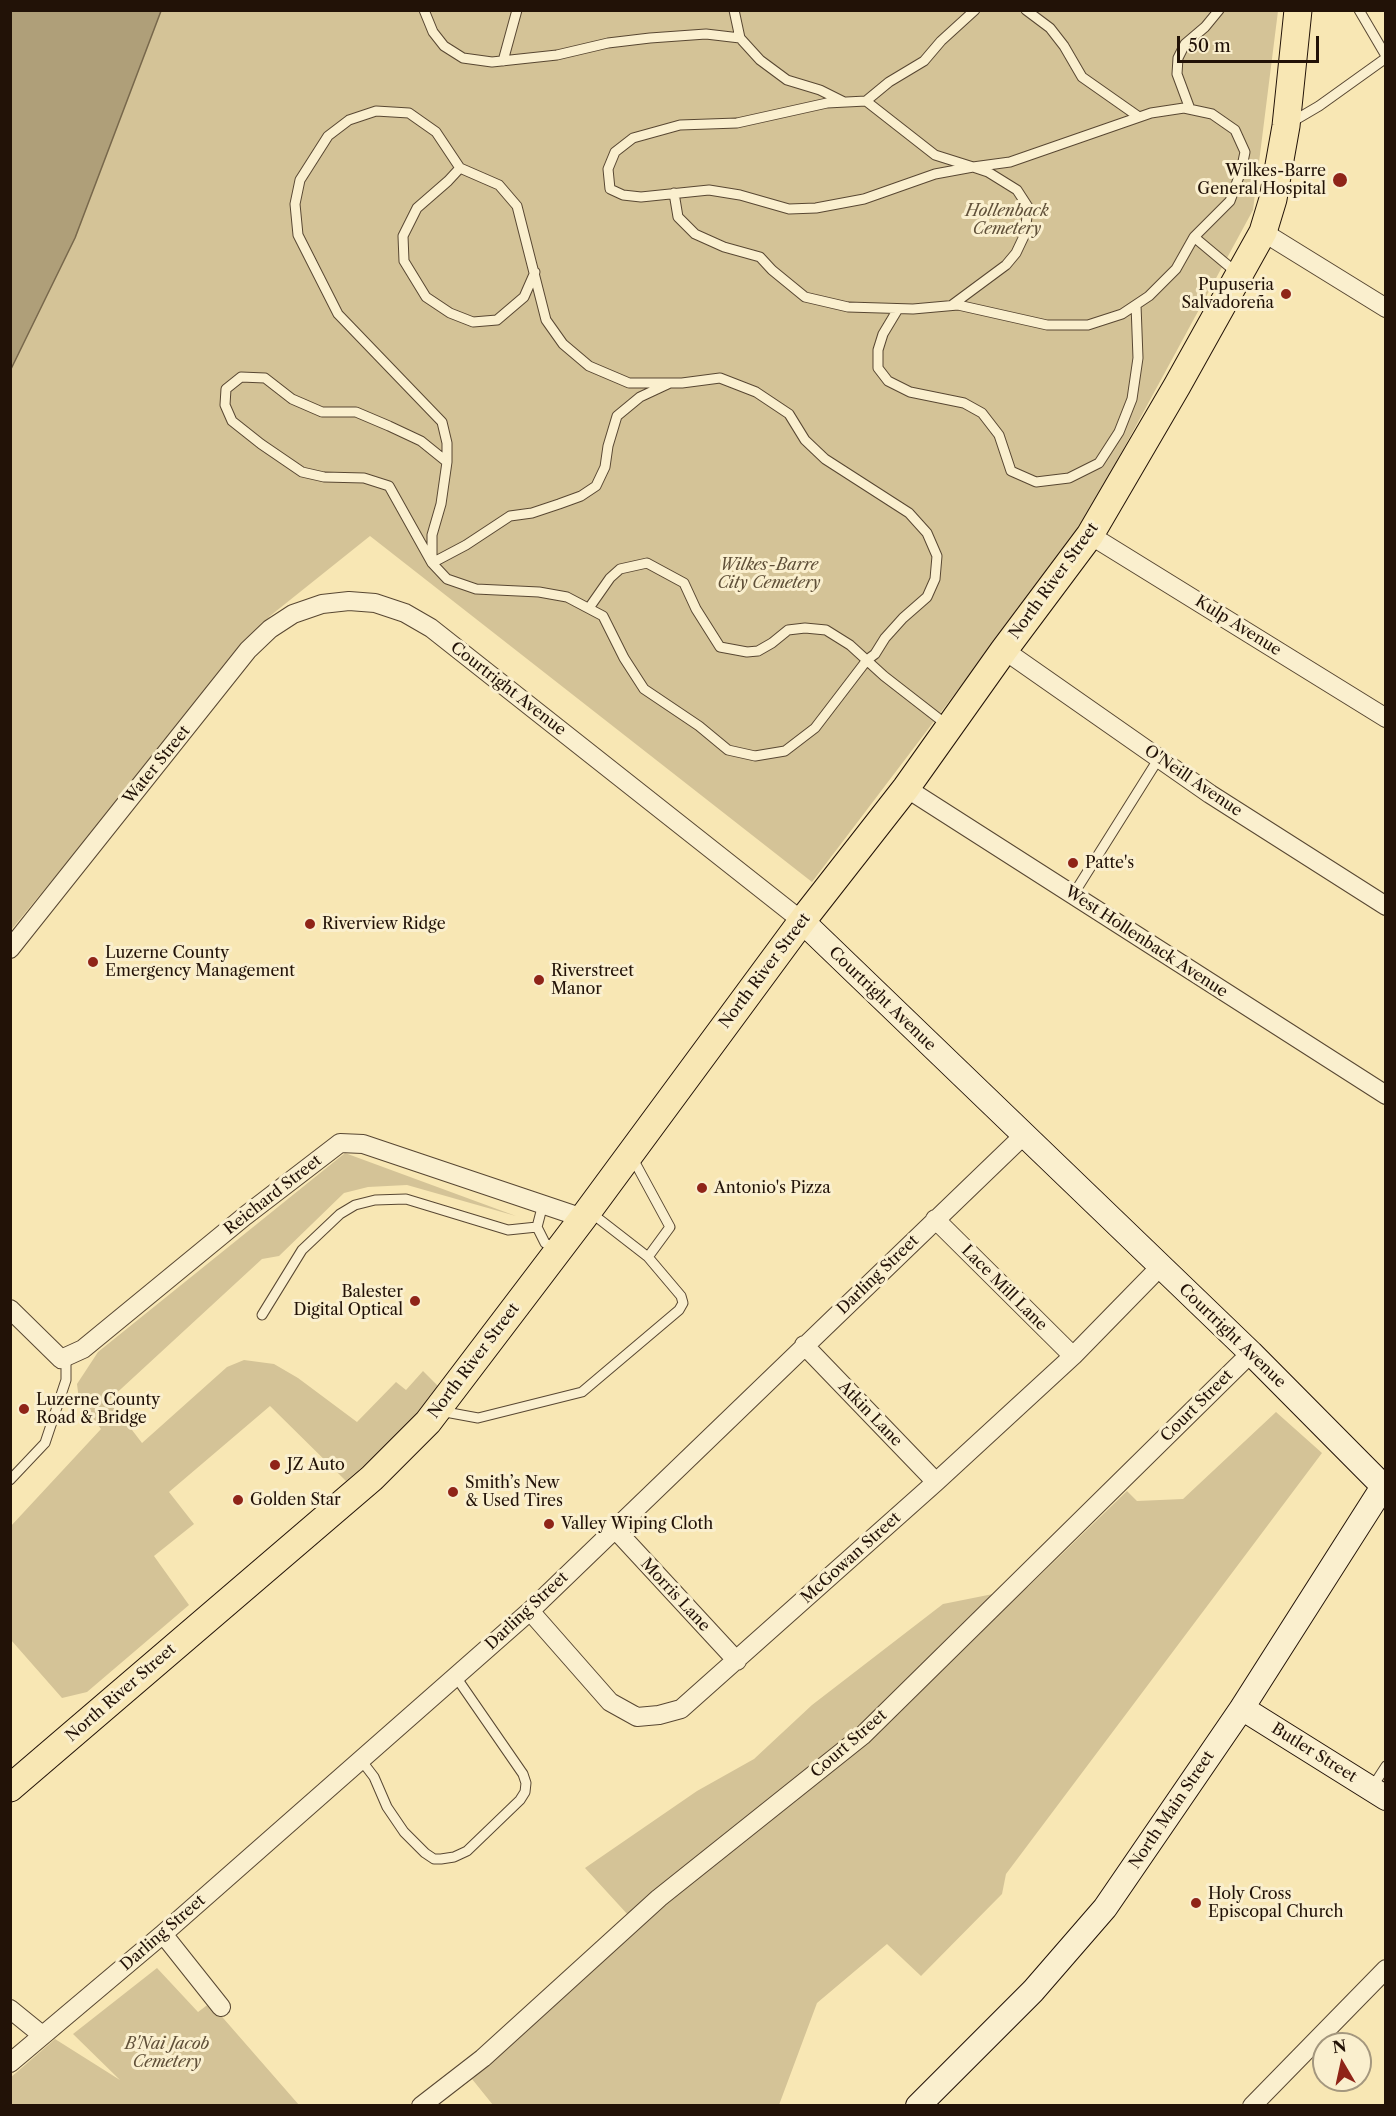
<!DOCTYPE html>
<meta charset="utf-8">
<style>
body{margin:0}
#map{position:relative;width:1396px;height:2116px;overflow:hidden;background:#f8e7b4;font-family:"Libre Caslon Text",serif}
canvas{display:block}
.frame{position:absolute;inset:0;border:12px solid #221207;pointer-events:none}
.north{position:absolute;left:1312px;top:2032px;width:60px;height:60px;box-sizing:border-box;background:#faefce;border:2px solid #a4977e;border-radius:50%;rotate:351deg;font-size:16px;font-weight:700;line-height:24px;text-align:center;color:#221207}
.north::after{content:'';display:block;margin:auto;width:21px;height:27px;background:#8f2418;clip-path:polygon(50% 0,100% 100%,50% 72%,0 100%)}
.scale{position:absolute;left:1177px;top:36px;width:142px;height:27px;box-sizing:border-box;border:3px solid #221207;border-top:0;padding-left:8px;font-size:18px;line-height:21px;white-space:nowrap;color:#221207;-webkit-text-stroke:4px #faefce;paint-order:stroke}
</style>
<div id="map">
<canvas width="1396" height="2116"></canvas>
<div class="frame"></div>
<div class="north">N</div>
<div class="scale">50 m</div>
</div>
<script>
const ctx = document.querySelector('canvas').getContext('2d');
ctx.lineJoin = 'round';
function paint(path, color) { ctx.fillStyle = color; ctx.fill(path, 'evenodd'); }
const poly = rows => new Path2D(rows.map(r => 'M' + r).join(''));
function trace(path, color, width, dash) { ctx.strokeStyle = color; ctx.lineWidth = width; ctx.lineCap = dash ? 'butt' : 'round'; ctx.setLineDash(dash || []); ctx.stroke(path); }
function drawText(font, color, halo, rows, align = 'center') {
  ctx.font = font + ' "Libre Caslon Text",serif'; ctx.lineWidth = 6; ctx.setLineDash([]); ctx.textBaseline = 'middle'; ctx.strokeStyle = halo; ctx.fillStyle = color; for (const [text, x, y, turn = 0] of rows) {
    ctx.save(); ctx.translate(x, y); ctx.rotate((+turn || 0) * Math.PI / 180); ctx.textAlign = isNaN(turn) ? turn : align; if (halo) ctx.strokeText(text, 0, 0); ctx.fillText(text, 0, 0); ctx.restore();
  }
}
paint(poly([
 [161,11,1278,11,1253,210,1080,529,812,882,370,536,270,616,11,930,10,369,75,238],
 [345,1153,516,1216,407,1185,368,1187,344,1193,279,1256,262,1259,109,1400,142,1443,227,1367,244,1360,274,1364,298,1378,357,1422,396,1382,406,1390,423,1371,439,1387,417,1420,346,1481,270,1406,169,1492,194,1524,154,1556,189,1605,87,1692,62,1698,11,1640,10,1527,101,1429,79,1400,77,1384,98,1352],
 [1276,1412,1322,1453,1006,1874,1002,1894,921,1976,887,1944,817,2003,779,2105,493,2105,472,2079,640,1928,585,1868,697,1791,754,1759,812,1705,943,1604,1028,1587,1127,1491,1137,1501,1183,1499],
 [157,1968,198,2012,210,2003,299,2105,11,2105,10,2078,55,2039,120,2080,73,2034]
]), '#d4c397');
const water = poly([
 [11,10,161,11,75,238,11,369,11,10]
]);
paint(water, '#af9f79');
trace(water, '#77674b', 1.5);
const lane = poly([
 [424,10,433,32,444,46,463,58,492,62,557,55,608,43,650,38,706,34,740,38],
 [734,10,740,38,760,60,787,80,820,90,842,101],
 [1026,10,1050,28,1064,46,1082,77,1139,117],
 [1359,10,1386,56],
 [503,61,517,10],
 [866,101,889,82,924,61,941,41,975,10],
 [1190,109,1177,74,1178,58,1185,44,1205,27,1219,10],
 [1290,123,1319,106,1386,58],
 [460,168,448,181,417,208,403,236,404,261,426,297,450,313,473,322,497,320,524,297,535,272],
 [674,193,678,217,695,234,724,247,760,257,772,270,805,297,848,307,913,309,958,305,1047,325,1088,325,1122,314,1149,296,1176,269,1194,237,1237,273],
 [952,305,1006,265,1016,253,1025,234,1028,207,1017,190,988,172,973,167,935,155,866,101,827,103,737,123,680,125,633,138,615,152,608,169,610,189,623,195,641,197,709,190,740,195,789,209,816,208,864,199,935,174,973,167,1010,162,1151,113,1184,108,1212,114,1235,130,1245,152,1241,171,1230,201,1194,237],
 [898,309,883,334,878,350,878,368,888,381,910,392,964,403,982,413,999,435,1011,471,1036,482,1069,478,1099,463,1119,432,1132,399,1138,358,1136,305],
 [447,462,421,441,389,426,356,412,322,412,292,399,265,378,241,377,226,389,225,405,232,421,261,444,302,472,324,477,364,478,389,486,432,563,447,579,476,589,539,592,567,597,603,616,624,658,644,689,699,726,728,750,755,756,785,751,815,728,867,660,875,654,885,638,903,618,927,597,935,579,937,556,927,533,909,513,825,459,805,440,789,414,756,392,720,378,682,383,629,383,589,366,563,344,546,320,517,206,499,185,460,168,436,132,409,113,376,111,349,120,328,136,300,180,295,204,298,235,338,314,442,422,447,443,447,462,441,504,432,535,432,563,466,545,510,516,532,513,559,504,581,496,596,486,605,467,608,446,617,416,640,397,670,383],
 [589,608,610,578,620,569,647,563,684,583,696,609,720,647,747,652,758,651,772,643,788,630,805,628,826,630,850,645,884,676,947,725],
 [1073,895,1159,758],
 [543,1204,537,1227,545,1243,557,1249],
 [590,1212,648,1257,670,1227,632,1157],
 [262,1315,302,1250,340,1214,355,1205,375,1200,406,1199,508,1230,537,1227],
 [440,1411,478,1418,582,1392,679,1310,683,1303,681,1296,648,1257],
 [10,1480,45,1443,66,1380,66,1357],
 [361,1760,374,1777,387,1807,404,1832,425,1853,434,1859,441,1859,454,1857,467,1851,520,1800,525,1792,526,1783,523,1774,456,1677],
 [1371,1789,1386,1766]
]);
const street = poly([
 [1263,232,1386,308],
 [1090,535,1386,718],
 [1004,650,1210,794,1386,906],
 [906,788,1386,1095],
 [10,949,248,650,270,629,293,614,322,604,349,601,375,603,405,613,431,628,802,921],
 [935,1219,1073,1356],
 [10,1309,61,1359,83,1349,245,1216,340,1143,363,1144,583,1218],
 [804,1345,936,1482],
 [614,1528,737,1661],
 [530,1611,610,1702,637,1717,659,1715,681,1709,936,1482,1073,1356,1160,1267],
 [163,1934,221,2007],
 [10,2009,42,2035],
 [10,2063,163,1934,530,1611,1023,1136],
 [421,2106,483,2058,659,1898,862,1736,1251,1353],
 [1252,2106,1386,1969]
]);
const secondary = poly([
 [802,921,1251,1353,1383,1486],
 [1242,1708,1386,1798],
 [918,2106,1033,1991,1105,1908,1242,1708,1386,1482]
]);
const primary = poly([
 [10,1788,372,1478,428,1422,583,1218,802,921,906,788,1004,650,1090,535,1177,386,1263,232,1273,199,1286,126,1298,10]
]);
trace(lane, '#584732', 11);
trace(street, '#584732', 20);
trace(secondary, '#221207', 26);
trace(primary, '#221207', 29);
trace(lane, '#faefce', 9);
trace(street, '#faefce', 18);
trace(secondary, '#faefce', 24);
trace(primary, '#f8e7b4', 27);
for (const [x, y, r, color] of [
 [1340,180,8,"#8f2418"],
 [1286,294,6,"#8f2418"],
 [1073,863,6,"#8f2418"],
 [310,924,6,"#8f2418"],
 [93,962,6,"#8f2418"],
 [539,980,6,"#8f2418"],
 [702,1188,6,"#8f2418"],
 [415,1301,6,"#8f2418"],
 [24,1409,6,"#8f2418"],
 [275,1465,6,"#8f2418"],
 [453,1492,6,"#8f2418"],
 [238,1500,6,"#8f2418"],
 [549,1524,6,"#8f2418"],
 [1196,1903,6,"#8f2418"]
]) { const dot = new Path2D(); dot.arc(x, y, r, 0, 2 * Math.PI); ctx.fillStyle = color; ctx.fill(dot); trace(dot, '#faefce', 2); }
drawText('16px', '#221207', '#faefce', [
 ["Wilkes-Barre",1326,171,"right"],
 ["General Hospital",1326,189,"right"],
 ["Pupuseria",1274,285,"right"],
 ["Salvadoreña",1274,303,"right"],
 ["Patte's",1085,863],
 ["Riverview Ridge",322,924],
 ["Luzerne County",105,953],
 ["Emergency Management",105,971],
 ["Riverstreet",551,971],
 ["Manor",551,989],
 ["Antonio's Pizza",714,1188],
 ["Balester",403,1292,"right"],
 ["Digital Optical",403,1310,"right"],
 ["Luzerne County",36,1400],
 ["Road & Bridge",36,1418],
 ["JZ Auto",287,1465],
 ["Smith’s New",465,1483],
 ["& Used Tires",465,1501],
 ["Golden Star",250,1500],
 ["Valley Wiping Cloth",561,1524],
 ["Holy Cross",1208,1894],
 ["Episcopal Church",1208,1912]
], 'left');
drawText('italic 16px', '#605039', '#faefce', [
 ["Hollenback",1007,211],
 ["Cemetery",1007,229],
 ["Wilkes-Barre",769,565],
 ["City Cemetery",769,583],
 ["B'Nai Jacob",167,2044],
 ["Cemetery",167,2062]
]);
drawText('16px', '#221207', '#faefce', [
 ["North River Street",1054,581,-54],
 ["Kulp Avenue",1238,626,32],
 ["Courtright Avenue",508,689,38],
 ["Water Street",157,765,-51],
 ["O'Neill Avenue",1193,781,34],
 ["West Hollenback Avenue",1146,942,33],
 ["North River Street",765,971,-53],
 ["Courtright Avenue",882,999,44],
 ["Reichard Street",273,1195,-38],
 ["Darling Street",878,1275,-44],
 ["Lace Mill Lane",1004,1288,45],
 ["Courtright Avenue",1232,1336,44],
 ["North River Street",474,1361,-53],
 ["Court Street",1197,1406,-45],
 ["Atkin Lane",870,1414,46],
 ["McGowan Street",851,1558,-42],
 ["Morris Lane",675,1595,47],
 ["Darling Street",527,1611,-43],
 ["North River Street",121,1693,-41],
 ["Court Street",849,1744,-41],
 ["Butler Street",1314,1753,32],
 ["North Main Street",1172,1810,-56],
 ["Darling Street",163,1933,-41]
]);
</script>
